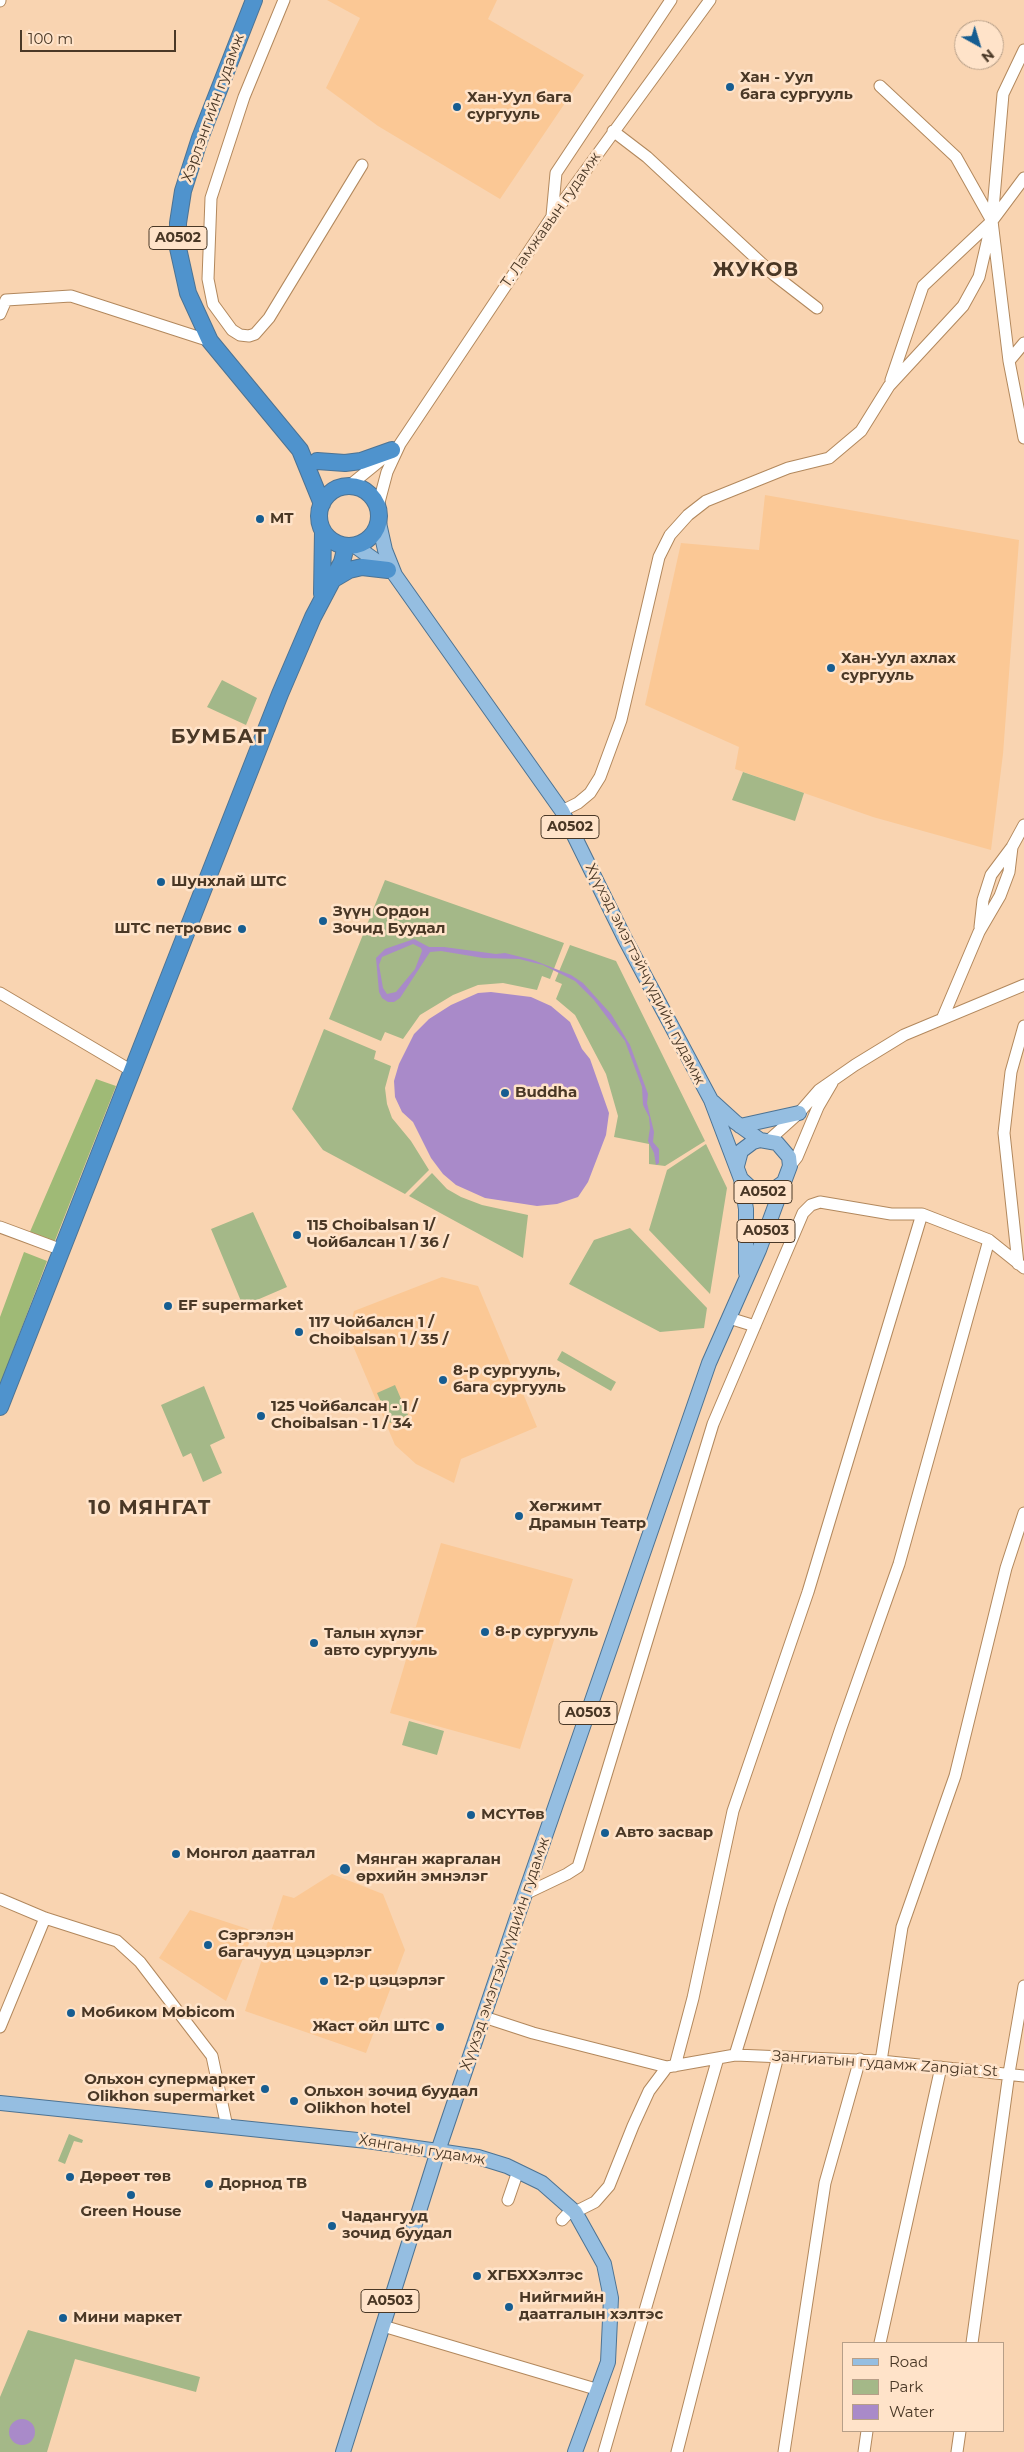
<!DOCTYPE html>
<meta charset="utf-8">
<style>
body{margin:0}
#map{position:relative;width:1024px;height:2452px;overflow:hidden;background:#f9d4b1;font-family:Montserrat,sans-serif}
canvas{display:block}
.legend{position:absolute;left:842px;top:2342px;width:162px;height:90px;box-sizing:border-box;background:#ffe3c9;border:1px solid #b79f88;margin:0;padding:6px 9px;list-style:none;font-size:15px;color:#4a3826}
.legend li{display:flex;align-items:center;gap:10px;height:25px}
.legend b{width:25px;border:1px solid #b79f88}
.north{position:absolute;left:954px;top:20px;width:50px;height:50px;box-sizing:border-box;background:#ffe3c9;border:1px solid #b79f88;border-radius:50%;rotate:141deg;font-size:14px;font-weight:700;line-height:20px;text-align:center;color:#4a3826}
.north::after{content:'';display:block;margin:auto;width:18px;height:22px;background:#165d91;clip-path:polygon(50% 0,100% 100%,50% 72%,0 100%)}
.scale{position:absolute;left:20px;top:30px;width:156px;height:22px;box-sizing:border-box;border:2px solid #4a3826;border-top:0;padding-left:6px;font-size:15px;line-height:18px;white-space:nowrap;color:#4a3826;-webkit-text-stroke:4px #ffe3c9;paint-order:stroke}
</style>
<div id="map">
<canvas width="1024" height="2452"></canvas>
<ul class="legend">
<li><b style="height:6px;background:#95bee1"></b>Road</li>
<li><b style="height:14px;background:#a4b888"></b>Park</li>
<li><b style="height:14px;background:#a98ac9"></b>Water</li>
</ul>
<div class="north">N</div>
<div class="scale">100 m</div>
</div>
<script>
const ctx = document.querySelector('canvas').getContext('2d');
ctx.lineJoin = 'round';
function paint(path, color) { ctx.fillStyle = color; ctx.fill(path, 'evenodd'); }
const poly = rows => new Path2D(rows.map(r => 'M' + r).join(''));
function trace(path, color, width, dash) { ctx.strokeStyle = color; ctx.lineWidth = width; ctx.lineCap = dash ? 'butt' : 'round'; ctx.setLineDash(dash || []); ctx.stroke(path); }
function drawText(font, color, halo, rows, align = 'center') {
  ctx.font = font + ' Montserrat,sans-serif'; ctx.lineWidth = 5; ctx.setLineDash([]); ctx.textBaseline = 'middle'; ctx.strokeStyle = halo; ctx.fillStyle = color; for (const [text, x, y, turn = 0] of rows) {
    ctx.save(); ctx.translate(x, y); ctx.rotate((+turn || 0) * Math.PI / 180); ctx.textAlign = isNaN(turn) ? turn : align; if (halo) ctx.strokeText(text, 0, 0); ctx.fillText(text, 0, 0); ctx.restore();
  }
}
paint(poly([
 [327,0,497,0,488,19,584,75,500,199,378,126,326,88,360,18],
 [765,495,1019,540,1003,754,991,850,873,817,735,769,739,747,645,705,681,543,759,550],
 [442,1277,478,1286,537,1427,461,1459,454,1483,416,1464,395,1445,348,1334,354,1311],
 [441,1543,573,1579,520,1749,390,1713],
 [332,1874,383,1894,405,1950,366,2053,245,2011,283,1895,294,1898],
 [190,1910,254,1931,226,2001,159,1958]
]), '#fbc895');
paint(poly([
 [222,680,257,698,246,725,207,707],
 [743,772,804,793,795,821,732,800],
 [385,880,564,943,550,979,542,976,537,990,503,983,478,985,453,995,420,1015,403,1039,385,1032,381,1041,329,1019],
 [570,945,616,961,705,1141,665,1166,649,1164,649,1144,614,1137,618,1116,606,1074,575,1015,556,999,562,984,555,981],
 [324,1029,376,1051,374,1059,391,1066,385,1088,387,1104,392,1118,411,1141,429,1170,405,1194,323,1150,292,1109],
 [706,1144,727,1188,710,1294,649,1230,667,1170],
 [432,1173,447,1189,461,1197,482,1205,528,1215,523,1258,409,1196],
 [253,1212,287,1287,243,1306,211,1229],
 [630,1228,707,1308,704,1328,660,1332,569,1284,594,1240],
 [562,1351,616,1382,611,1391,557,1360],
 [395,1385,408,1415,390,1423,377,1393],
 [204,1386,225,1438,210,1445,222,1473,203,1482,191,1453,183,1457,161,1405],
 [409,1721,444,1731,437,1755,402,1745],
 [69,2134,83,2140,82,2143,74,2141,65,2164,58,2161],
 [28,2330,200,2377,196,2392,75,2359,47,2452,0,2452,0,2397]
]), '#a4b888');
paint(poly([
 [96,1079,116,1086,54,1243,29,1234],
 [24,1252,47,1261,0,1385,0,1317]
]), '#9fba76');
paint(poly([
 [414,939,429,947,444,947,496,954,505,953,533,960,571,975,583,983,611,1014,630,1045,648,1094,647,1103,654,1132,653,1142,659,1149,659,1163,656,1165,654,1153,648,1141,650,1128,649,1117,643,1105,642,1087,625,1041,594,1000,575,981,543,965,519,959,483,958,441,951,430,952,400,998,394,1002,388,1002,382,998,379,992,376,958,385,949],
 [413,944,421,948,422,951,415,969,396,992,387,994,383,988,379,965,382,957],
 [491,992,531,997,551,1006,570,1022,582,1049,590,1059,609,1113,606,1135,588,1182,578,1197,557,1204,537,1206,485,1198,456,1185,443,1174,431,1158,413,1122,402,1112,395,1097,394,1081,399,1064,414,1034,429,1019,451,1005,478,993],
 '9 2432a13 13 0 1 1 26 0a13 13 0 1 1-26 0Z'
]), '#a98ac9');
const minor = poly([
 [284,0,244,97,211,198,208,279,213,304,232,330,240,335,249,336,255,334,269,318,362,165],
 [0,1,0,0],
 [880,86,956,157,992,221,1009,361,1024,438],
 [613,131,647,157,773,274,817,308],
 [552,216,556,173,671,0],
 [0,314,6,300,71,296,210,341],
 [1009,361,1024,343],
 [891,380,923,286,992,221,1024,178],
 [349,486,387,455],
 [378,506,387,472,400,444,551,218,710,0],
 [562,811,578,803,590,793,600,777,621,720,659,557,670,535,688,515,706,501,788,468,829,458,861,431,889,386,963,306,979,277,992,221,1003,94,1024,50],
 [980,927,983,900,991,875,1012,847,1024,825],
 [0,993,132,1071],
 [943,1017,979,932,1000,896,1009,872,1012,847],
 [769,1140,799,1113,819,1090,855,1065,904,1035,1024,985],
 [790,1166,797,1157,818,1107,832,1083],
 [0,1227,62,1250],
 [1018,1264,1004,1133,1011,1072,1024,1026],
 [729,1318,755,1326],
 [525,1894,567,1874,578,1867,713,1424,803,1213,811,1205,820,1202,891,1214,922,1214,989,1240,1024,1268],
 [0,1899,45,1918,117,1941,140,1962,212,2056,227,2127],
 [484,2017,533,2033,667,2067,735,2055,881,2061,1024,2076],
 [0,2027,45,1918],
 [735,2055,781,1906,841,1728,899,1564,989,1240],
 [881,2061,902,1927,955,1776,1006,1568,1024,1513],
 [675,2066,693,1998,733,1811,808,1592,922,1214],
 [508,2200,518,2171],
 [575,2212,595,2202,609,2186,633,2126,649,2091,667,2067],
 [562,2220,572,2209],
 [383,2326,599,2390],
 [880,2343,941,2067],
 [972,2343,1009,2073,1024,1986],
 [604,2452,718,2058],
 [677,2452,778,2056],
 [784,2452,825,2183,860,2059],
 [864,2452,867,2431],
 [957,2452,960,2431]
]);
const major = poly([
 [379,523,385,550,395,575,562,811,625,939,711,1100,741,1179,753,1190,770,1192,784,1182,790,1166,789,1157,777,1143,760,1140,753,1142,741,1151,737,1166],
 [355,546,389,570],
 [713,1102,735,1122,760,1140],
 [740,1126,799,1113],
 [741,1179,746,1209,746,1273],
 [0,2103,367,2141,438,2151,478,2157,507,2166,542,2183,575,2212,604,2264,611,2298,608,2362,575,2452],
 [343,2452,438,2151,525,1894,709,1363,759,1250,784,1182]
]);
const highway = poly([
 [254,0,200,138,183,191,178,223,178,248,188,293,210,341,300,450,322,504],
 [317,461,345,463,361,461,392,450],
 '319 516a30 30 0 1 1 60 0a30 30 0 1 1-60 0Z',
 [332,580,349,570,362,567,388,570],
 [322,594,323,531],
 [0,1407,280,694,313,617,342,562,346,546]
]);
trace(minor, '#b2885d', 13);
trace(major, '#4d7393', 16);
trace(highway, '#4d7393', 18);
trace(minor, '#fff', 11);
trace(major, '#95bee1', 14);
trace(highway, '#4f93cd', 16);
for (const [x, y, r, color] of [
 [730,87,5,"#165d91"],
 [457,107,5,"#165d91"],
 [260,519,5,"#165d91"],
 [831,668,5,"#165d91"],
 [161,882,5,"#165d91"],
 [323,921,5,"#165d91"],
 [242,929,5,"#165d91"],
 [505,1093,5,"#165d91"],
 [297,1235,5,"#165d91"],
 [168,1306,5,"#165d91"],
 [299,1332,5,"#165d91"],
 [443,1380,5,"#165d91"],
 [261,1416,5,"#165d91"],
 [519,1516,5,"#165d91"],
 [485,1632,5,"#165d91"],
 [314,1643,5,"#165d91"],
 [471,1815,5,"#165d91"],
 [605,1833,5,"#165d91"],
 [176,1854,5,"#165d91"],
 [345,1869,6,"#165d91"],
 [208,1945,5,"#165d91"],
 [324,1981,5,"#165d91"],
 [71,2013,5,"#165d91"],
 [440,2027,5,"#165d91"],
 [265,2089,5,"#165d91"],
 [294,2101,5,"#165d91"],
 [70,2177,5,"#165d91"],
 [209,2184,5,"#165d91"],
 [131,2195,5,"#165d91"],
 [332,2226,5,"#165d91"],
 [477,2276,5,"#165d91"],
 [509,2307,5,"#165d91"],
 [63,2318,5,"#165d91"]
]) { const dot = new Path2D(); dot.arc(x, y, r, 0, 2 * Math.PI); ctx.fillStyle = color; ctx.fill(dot); trace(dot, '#ffe3c9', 2); }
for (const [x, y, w] of [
 [178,238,58],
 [570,827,58],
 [763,1192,58],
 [766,1231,58],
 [588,1713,58],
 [390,2301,58]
]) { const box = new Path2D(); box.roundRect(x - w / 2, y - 11.5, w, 23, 4); ctx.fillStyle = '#ffe3c9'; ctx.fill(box); trace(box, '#4a3826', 1); }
drawText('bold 14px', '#4a3826', null, [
 ["A0502",178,238],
 ["A0502",570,827],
 ["A0502",763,1192],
 ["A0503",766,1231],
 ["A0503",588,1713],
 ["A0503",390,2301]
]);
drawText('bold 15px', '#4a3826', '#ffe3c9', [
 ["Хан - Уул",740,78],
 ["бага сургууль",740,95],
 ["Хан-Уул бага",467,98],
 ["сургууль",467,115],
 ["MT",270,519],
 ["Хан-Уул ахлах",841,659],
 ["сургууль",841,676],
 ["Шунхлай ШТС",171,882],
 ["Зүүн Ордон",333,912],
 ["Зочид Буудал",333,929],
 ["ШТС петровис",232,929,"right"],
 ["Buddha",515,1093],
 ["115 Choibalsan 1/",307,1226],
 ["Чойбалсан 1 / 36 /",307,1243],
 ["EF supermarket",178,1306],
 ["117 Чойбалсн 1 /",309,1323],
 ["Choibalsan 1 / 35 /",309,1340],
 ["8-р сургууль,",453,1371],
 ["бага сургууль",453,1388],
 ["125 Чойбалсан - 1 /",271,1407],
 ["Choibalsan - 1 / 34",271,1424],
 ["Хөгжимт",529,1507],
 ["Драмын Театр",529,1524],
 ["8-р сургууль",495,1632],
 ["Талын хүлэг",324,1634],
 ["авто сургууль",324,1651],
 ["МСҮТөв",481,1815],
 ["Авто засвар",615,1833],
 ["Монгол даатгал",186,1854],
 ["Мянган жаргалан",356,1860],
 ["өрхийн эмнэлэг",356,1877],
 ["Сэргэлэн",218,1936],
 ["багачууд цэцэрлэг",218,1953],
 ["12-р цэцэрлэг",334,1981],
 ["Мобиком Mobicom",81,2013],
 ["Жаст ойл ШТС",430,2027,"right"],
 ["Ольхон супермаркет",255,2080,"right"],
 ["Olikhon supermarket",255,2097,"right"],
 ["Ольхон зочид буудал",304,2092],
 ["Olikhon hotel",304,2109],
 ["Дөрөөт төв",80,2177],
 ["Дорнод ТВ",219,2184],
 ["Green House",131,2212,"center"],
 ["Чадангууд",342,2217],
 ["зочид буудал",342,2234],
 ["ХГБХХэлтэс",487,2276],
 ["Нийгмийн",519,2298],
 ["даатгалын хэлтэс",519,2315],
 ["Мини маркет",73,2318]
], 'left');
drawText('15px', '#4a3826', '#ffe3c9', [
 ["Хэрлэнгийн гудамж",213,108,-70],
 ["Т. Ламжавын гудамж",551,220,-55],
 ["Хүүхэд эмэгтэйчүүдийн гудамж",645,974,63],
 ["Хүүхэд эмэгтэйчүүдийн гудамж",505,1954,-71],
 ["Зангиатын гудамж Zangiat St",885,2064,4],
 ["Хянганы гудамж",422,2150,9]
]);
ctx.letterSpacing = '1px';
drawText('bold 20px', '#4a3826', '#ffe3c9', [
 ["ЖУКОВ",756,270],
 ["БУМБАТ",219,737],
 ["10 МЯНГАТ",150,1508]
]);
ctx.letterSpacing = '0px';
</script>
